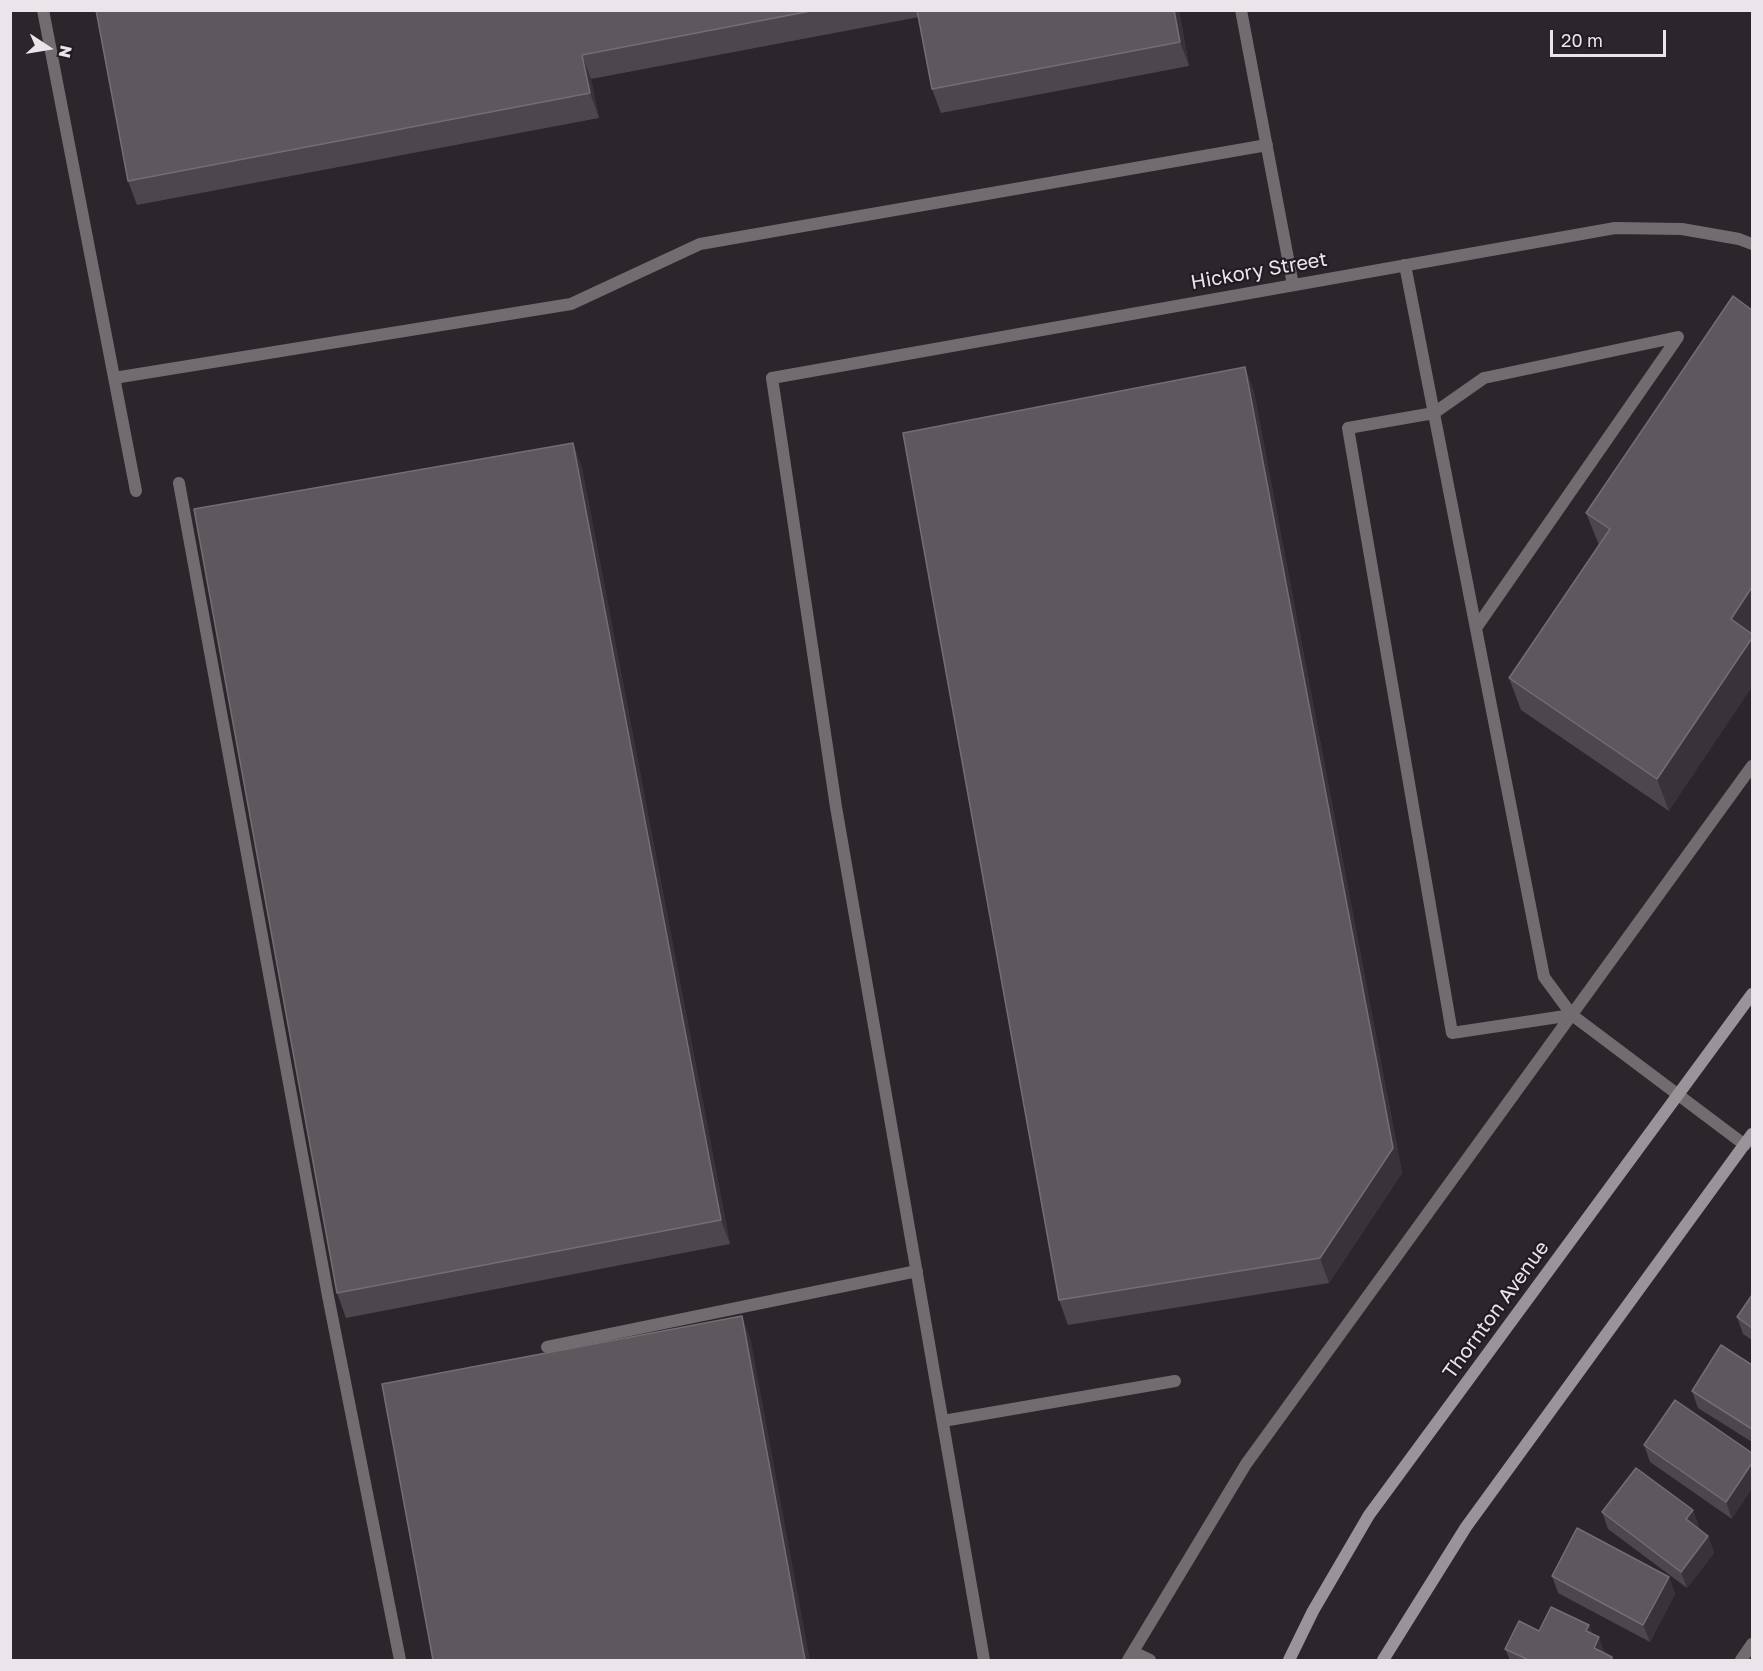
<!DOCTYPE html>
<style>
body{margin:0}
#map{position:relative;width:1763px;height:1671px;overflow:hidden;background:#2c252b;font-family:"Golos Text",sans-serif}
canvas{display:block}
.frame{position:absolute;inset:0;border:12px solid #eae5ea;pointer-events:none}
.north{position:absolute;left:18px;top:18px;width:60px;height:60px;-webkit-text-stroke:4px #221b22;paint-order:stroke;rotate:102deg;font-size:16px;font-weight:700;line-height:24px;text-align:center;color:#eae5ea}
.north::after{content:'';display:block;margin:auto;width:21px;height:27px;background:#eae5ea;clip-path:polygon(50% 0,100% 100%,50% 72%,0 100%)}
.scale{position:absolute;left:1550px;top:30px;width:116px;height:27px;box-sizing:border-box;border:3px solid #eae5ea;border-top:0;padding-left:8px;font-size:18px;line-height:21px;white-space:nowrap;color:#eae5ea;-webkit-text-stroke:4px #221b22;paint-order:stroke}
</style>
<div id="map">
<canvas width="1763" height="1671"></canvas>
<div class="frame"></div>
<div class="north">N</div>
<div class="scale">20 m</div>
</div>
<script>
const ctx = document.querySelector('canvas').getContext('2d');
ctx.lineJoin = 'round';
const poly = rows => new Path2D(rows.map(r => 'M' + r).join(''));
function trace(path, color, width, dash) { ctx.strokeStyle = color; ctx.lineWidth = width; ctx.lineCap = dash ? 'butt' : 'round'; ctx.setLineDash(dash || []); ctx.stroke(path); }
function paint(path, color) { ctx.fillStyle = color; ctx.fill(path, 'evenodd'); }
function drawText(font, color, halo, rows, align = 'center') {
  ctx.font = font + ' "Golos Text",sans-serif'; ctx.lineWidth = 4.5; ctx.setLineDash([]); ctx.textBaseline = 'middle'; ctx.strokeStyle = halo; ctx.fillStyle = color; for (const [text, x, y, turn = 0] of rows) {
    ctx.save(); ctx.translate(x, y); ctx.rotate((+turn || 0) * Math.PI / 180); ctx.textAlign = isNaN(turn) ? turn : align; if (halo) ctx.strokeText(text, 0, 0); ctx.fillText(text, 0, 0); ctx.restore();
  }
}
trace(poly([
 [43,10,136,491],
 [1241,10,1293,285],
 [1405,265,1544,977,1572,1015,1745,1145],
 [114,378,571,304,700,244,1267,145],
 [772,378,836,807,984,1660],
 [179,483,328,1296,400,1660],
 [1476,628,1678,337,1484,378,1434,413,1348,428,1452,1033,1572,1015],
 [547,1347,917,1271],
 [943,1421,1175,1381],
 [1133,1652,1150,1660],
 [1128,1660,1246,1464,1752,766]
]), '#706c70', 12);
trace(poly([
 [772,378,1615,228,1682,229,1739,239,1752,244],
 [1741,1660,1752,1644]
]), '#706c70', 12);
trace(poly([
 [1289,1660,1313,1611,1369,1515,1752,994],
 [1383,1660,1466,1527,1752,1134]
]), '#9a9399', 12);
paint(poly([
 [96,10,1179,10,1189,66,941,113,932,89,919,17,591,79,599,118,137,205,128,181],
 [1752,310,1669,811,1521,710,1509,678,1599,545,1586,513],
 [1245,367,1254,392,1402,1173,1329,1283,1068,1325,1059,1300],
 [573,443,582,468,730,1244,346,1318,337,1293],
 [1752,1295,1752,1340,1743,1334,1737,1317],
 [1752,1365,1752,1442,1698,1408,1692,1391],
 [1644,1445,1752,1453,1732,1519,1650,1462],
 [1693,1510,1699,1527,1698,1528,1708,1536,1714,1553,1687,1588,1608,1529,1602,1512],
 [1552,1576,1669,1577,1675,1594,1650,1642,1558,1593],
 [1539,1631,1593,1634,1599,1637,1604,1653,1612,1657,1614,1660,1510,1660,1505,1649]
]), '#4d464d');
paint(poly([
 [1174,10,1179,10,1189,66,1180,42],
 [582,55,591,79,599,118,590,93],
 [1245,367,1254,392,1402,1173,1329,1283,1320,1258],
 [573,443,582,468,730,1244,721,1220],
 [1752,587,1752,636,1731,619],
 [1752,638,1752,687,1669,811,1657,779],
 [742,1316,751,1341,810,1660,805,1660],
 [1752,1463,1752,1489,1732,1519,1726,1502],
 [1693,1510,1699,1527,1692,1536,1686,1519],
 [1708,1536,1714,1553,1687,1588,1681,1572],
 [1669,1577,1675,1594,1650,1642,1643,1625],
 [1589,1625,1596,1642,1586,1631],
 [1599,1637,1605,1654,1594,1648]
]), '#393238');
const building = poly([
 [96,10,816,10,582,55,590,93,128,181,96,10],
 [917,10,1174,10,1180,42,932,89,917,10],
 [1733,296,1752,310,1752,587,1731,619,1752,634,1752,638,1657,779,1509,678,1610,529,1586,513,1733,296],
 [1245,367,1393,1148,1320,1258,1059,1300,903,433,1245,367],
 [573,443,721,1220,337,1293,194,509,573,443],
 [1752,1295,1752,1328,1737,1317,1752,1295],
 [742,1316,805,1660,433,1660,382,1384,742,1316],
 [1721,1345,1752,1365,1752,1429,1692,1391,1721,1345],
 [1675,1400,1752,1453,1752,1463,1726,1502,1644,1445,1675,1400],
 [1636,1468,1693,1510,1686,1519,1708,1536,1681,1572,1602,1512,1636,1468],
 [1577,1528,1669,1577,1643,1625,1552,1576,1577,1528],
 [1551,1607,1589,1625,1586,1631,1599,1637,1594,1648,1612,1657,1611,1660,1529,1660,1505,1649,1519,1621,1539,1631,1551,1607]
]);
paint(building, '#5e575e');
trace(building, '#746d74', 1.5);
drawText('20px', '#eae5ea', '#221b22', [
 ["Hickory Street",1259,271,-10],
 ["Thornton Avenue",1496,1310,-54]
]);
</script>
